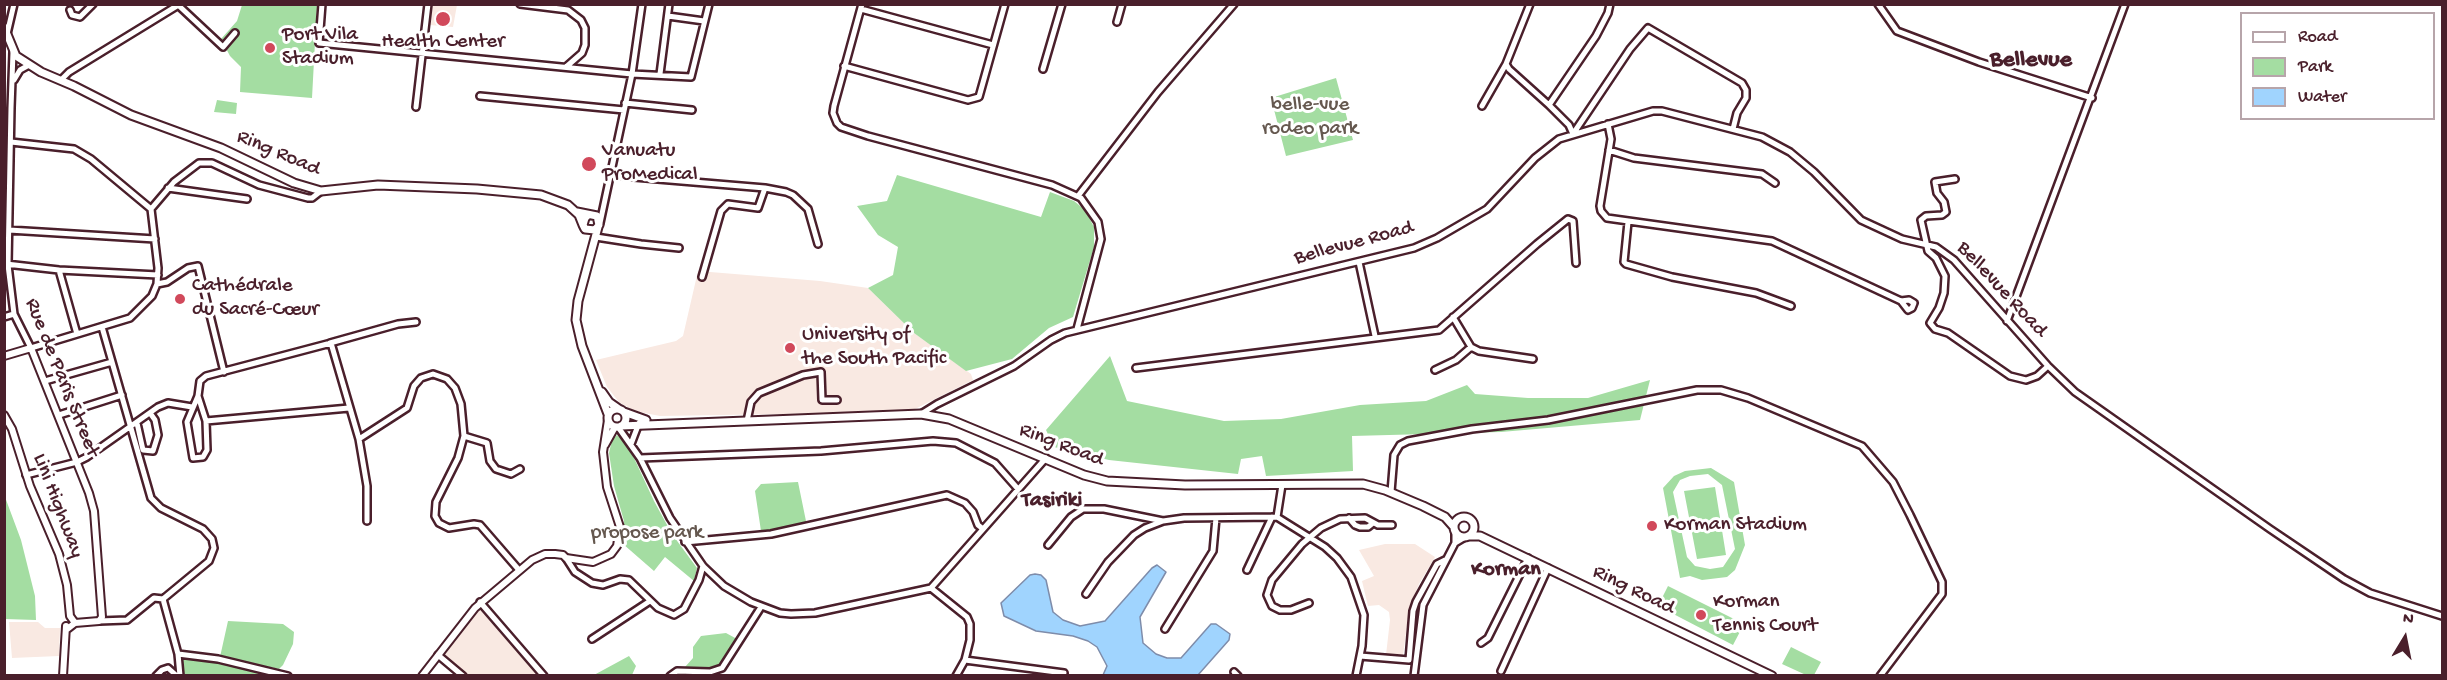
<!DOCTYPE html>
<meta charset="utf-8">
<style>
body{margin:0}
#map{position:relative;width:2447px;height:680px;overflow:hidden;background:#fff;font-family:"Gochi Hand",sans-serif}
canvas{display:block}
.frame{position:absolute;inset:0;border:6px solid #4a1f2b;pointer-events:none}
.legend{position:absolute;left:2240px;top:12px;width:195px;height:108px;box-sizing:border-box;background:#fff;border:2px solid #b7a5aa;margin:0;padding:8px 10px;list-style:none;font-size:18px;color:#4a1f2b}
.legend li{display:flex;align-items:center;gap:12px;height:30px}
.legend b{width:30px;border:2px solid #b7a5aa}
.north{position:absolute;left:2375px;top:608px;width:60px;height:60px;-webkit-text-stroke:4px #fff;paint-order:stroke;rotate:10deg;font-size:16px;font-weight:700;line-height:24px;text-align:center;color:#4a1f2b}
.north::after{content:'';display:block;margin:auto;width:21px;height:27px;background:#4a1f2b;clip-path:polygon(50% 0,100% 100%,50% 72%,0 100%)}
</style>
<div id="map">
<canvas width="2447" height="680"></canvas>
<div class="frame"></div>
<ul class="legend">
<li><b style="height:8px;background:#fff"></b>Road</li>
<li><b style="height:16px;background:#a4dda2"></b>Park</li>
<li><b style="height:16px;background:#a0d4fe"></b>Water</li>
</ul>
<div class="north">N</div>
</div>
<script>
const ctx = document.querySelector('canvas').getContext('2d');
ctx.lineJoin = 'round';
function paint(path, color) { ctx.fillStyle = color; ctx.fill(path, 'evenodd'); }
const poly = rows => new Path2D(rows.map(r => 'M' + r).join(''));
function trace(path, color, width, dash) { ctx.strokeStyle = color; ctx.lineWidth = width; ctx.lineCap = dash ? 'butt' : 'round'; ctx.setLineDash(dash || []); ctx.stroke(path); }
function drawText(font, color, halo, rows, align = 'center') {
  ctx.font = font + ' "Gochi Hand",sans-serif'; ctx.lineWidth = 6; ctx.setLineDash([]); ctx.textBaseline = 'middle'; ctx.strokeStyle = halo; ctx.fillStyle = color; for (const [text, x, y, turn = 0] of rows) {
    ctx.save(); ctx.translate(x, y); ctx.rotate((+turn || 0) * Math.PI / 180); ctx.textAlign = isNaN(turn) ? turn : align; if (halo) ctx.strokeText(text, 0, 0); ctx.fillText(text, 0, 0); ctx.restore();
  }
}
paint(poly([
 [431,5,457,5,453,27,430,25],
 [698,271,820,281,868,288,914,333,971,374,973,380,915,409,845,413,660,416,634,411,619,402,607,387,596,360,676,341,683,336],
 [1385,544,1415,544,1435,557,1419,584,1409,609,1403,656,1386,655,1390,620,1389,612,1379,605,1368,606,1362,581,1374,576,1359,550],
 [480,602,544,675,463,675,438,655],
 [9,622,38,622,45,628,60,628,59,656,12,658]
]), '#f9e9e2');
paint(poly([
 [242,5,317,5,312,98,240,92,241,67,230,56,221,39,237,21],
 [1336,78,1353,140,1286,156,1271,98],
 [217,100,237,103,236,114,214,112],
 [897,175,1041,217,1050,192,1074,201,1085,210,1094,227,1094,247,1073,317,1049,328,1012,359,966,371,914,333,868,288,893,275,898,247,878,235,857,206,887,201],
 [1110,356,1127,401,1224,421,1281,419,1360,405,1426,401,1467,385,1475,394,1528,398,1588,398,1650,380,1640,420,1501,432,1352,436,1353,471,1266,476,1262,456,1241,459,1238,474,1109,460,1054,447,1046,430],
 [617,435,628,445,654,501,672,534,697,568,694,581,665,557,654,571,623,544,624,521,614,486,609,453,612,440],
 [1711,468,1734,482,1745,545,1735,570,1727,577,1702,580,1690,576,1680,578,1663,488,1674,476,1685,471],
 [1708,474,1722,485,1735,549,1723,567,1710,569,1695,566,1687,557,1673,492,1680,480,1690,476],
 [798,482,807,526,771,532,761,531,755,491,761,484],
 [1715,487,1726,555,1697,559,1684,491],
 [5,497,21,540,35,596,36,620,5,619],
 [1668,586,1744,624,1733,645,1658,606],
 [228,621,283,624,294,632,293,644,283,665,279,669,220,657],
 [726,633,737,639,722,660,715,675,677,676,693,658,693,647,701,636],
 [1791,647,1821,662,1814,675,1806,675,1782,664],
 [186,656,204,658,282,675,183,675,182,662],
 [629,656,636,666,632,675,594,675]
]), '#a4dda2');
const water = poly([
 [1157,565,1166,572,1140,617,1143,643,1156,654,1167,658,1181,658,1211,624,1216,624,1230,634,1229,640,1198,675,1103,675,1107,666,1097,647,1088,641,1073,636,1036,631,1004,616,1001,603,1030,575,1035,574,1041,575,1046,580,1053,612,1063,620,1080,626,1105,621,1152,568,1157,565]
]);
paint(water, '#a0d4fe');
trace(water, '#7e8caa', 1.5);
const minor = poly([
 [177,4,223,47,235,33],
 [322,4,319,43,632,74,691,77,709,4],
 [520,4,568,10,581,20,585,28,585,45,582,53,566,67],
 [862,4,834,106,833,113,837,123,841,127,868,136,1052,185,1081,198,1098,222,1101,239,1077,329],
 [1610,4,1608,13,1596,36,1549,105,1569,125,1573,134,1630,49,1648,28,1742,83,1746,90,1746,98,1737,113,1733,129],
 [1878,4,1897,31,1979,62,2092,98],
 [861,9,993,45],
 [70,10,72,15,80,17,93,4],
 [668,16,704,21],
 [1117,22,1122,4],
 [7,34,14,4],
 [1506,64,1530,4],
 [844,66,968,100,979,97,1005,4],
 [1043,69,1062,4],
 [660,74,669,4],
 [14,80,20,70,29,65],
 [61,80,69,72,180,4],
 [480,96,624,110],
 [625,103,692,110],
 [1482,106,1506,64,1509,69,1549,105],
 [416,107,428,4],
 [1608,124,1611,139,1600,206,1601,211,1607,218,1772,241,1901,301,1909,300,1914,303,1912,308,1908,310,1901,301],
 [11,142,74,149,91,159,151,209,158,268,157,284,152,296,130,318,31,348,14,314,8,265,11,108,13,52],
 [1609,150,1634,158,1762,174,1775,183],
 [610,175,765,188,786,192,793,195,808,209,818,244],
 [1955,179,1935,182,1937,193,1944,202,1946,212,1942,215,1926,216,1921,220,1928,251,1936,258,1945,276,1944,293,1939,308,1930,323,1935,329,1948,333,2010,376,2026,380,2037,376,2048,366],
 [168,188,247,199],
 [1078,196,1158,92,1234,4],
 [151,209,174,182,199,163,212,163,259,185,308,198,312,198,321,191],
 [1628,222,1624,262,1626,264,1672,277,1756,293,1791,306],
 [600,223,632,74,642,4],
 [9,230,155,239],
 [596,237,641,244,679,248],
 [1359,262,1375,336],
 [6,264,59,270,158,275],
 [59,270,77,334],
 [702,277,721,211,728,204,758,208,765,188],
 [157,284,167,282,188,268,198,266,224,372],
 [4,317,14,314],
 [2007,321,2125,4],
 [330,343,398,324,416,322],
 [1471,347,1479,351,1533,359],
 [1136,368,1439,330,1537,244,1568,219,1573,221,1576,263],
 [1435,370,1456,360,1471,347,1453,317],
 [45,381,112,362],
 [198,396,206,421,207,450,203,457,193,458,187,422,198,396,200,381,206,376,331,343,359,439,407,408,414,386,421,378,433,374,447,379,455,388,461,404,464,436,458,458,436,502,435,516,439,523,449,528,474,524,480,525,519,570],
 [921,414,937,404,1014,366,1051,340,1065,333,1414,248,1437,238,1487,209,1535,158,1559,139,1653,111,1662,111,1762,137,1790,152,1814,172,1861,220,1902,239,1936,247,1954,260,2048,366,2075,392,2270,529,2344,579,2370,593,2442,616],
 [59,415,122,395],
 [206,421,349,408],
 [747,421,751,402,759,393,803,375,821,372,822,400,837,400],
 [137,423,143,450,153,451,158,435,155,420,150,413],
 [618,427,640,458,670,518,703,566,724,586,751,602,780,613,791,614,815,613,931,588,1046,458],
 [464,436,487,443,490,461,496,469,511,474,520,469],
 [359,439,367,486,367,521],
 [631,444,639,423],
 [640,458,821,451,933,441,956,443,995,463,1018,489],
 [26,475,77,462,87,457,158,407,168,403,192,407],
 [1391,492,1394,455,1400,445,1408,441,1472,429,1548,420,1697,390,1721,390,1748,398,1862,446,1893,482,1910,515,1942,582,1942,594,1880,676],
 [1277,517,1282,485],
 [1349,518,1355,525,1360,527,1368,527,1373,523],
 [685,542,771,534,947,495,965,503,973,512,978,525,983,529],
 [1455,543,1455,533],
 [1048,545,1071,517,1083,509,1104,509,1163,521],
 [566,558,575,572,592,583,603,585,620,579,629,580,658,608,674,615,684,609,699,580,703,566],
 [1247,570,1272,517],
 [931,588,967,617,970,624,970,640,965,660,956,676],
 [1086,594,1108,562,1134,535,1145,528,1163,521,1184,518,1277,517,1325,547,1337,558,1351,577,1364,615,1362,646,1356,676],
 [163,599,178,654,180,676],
 [480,602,544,676],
 [1309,603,1291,610,1280,610,1272,606,1267,595,1272,580,1302,544,1321,528,1340,519,1365,518,1378,525,1392,525],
 [99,621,127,620,154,598,163,599,209,561,214,548,212,539,203,529,161,508,151,498,102,327],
 [1165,629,1213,551,1216,518],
 [592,639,650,601],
 [1481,643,1488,638,1528,558],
 [178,654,218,659,288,676],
 [438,655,463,676],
 [1360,656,1409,660,1413,611,1416,602,1437,564,1445,560],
 [965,660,1064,673],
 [1501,671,1548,568],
 [1234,672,1238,676],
 [156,676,162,670,168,668,177,676],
 [670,676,677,671,710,672,722,668,761,607],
 [1414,676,1423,605,1455,543,1465,537]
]);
const tertiary = poly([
 [4,356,31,348,89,493,94,511,102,617,99,621,75,623,66,630],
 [4,415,12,429,30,486,59,554,67,585,70,616,75,623],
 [605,445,615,427],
 [63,676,66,626],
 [422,676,475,608,532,560,545,554,555,554,563,555,566,558,593,562,611,554,617,546,620,527,607,487,603,452,608,420]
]);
const secondary = poly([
 [4,27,16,56,41,72,74,86,131,115,221,148,294,183,321,191,378,185,477,189,541,195,568,205,579,215,583,225],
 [577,212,597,216,599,225,595,230,585,229,583,225,585,218,588,215],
 [598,227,578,301,576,320,582,346,608,414],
 [602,392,609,402,619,409],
 '608 418a9 9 0 1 1 18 0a9 9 0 1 1-18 0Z',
 [624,412,646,420],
 [621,426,921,414,949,419,1084,475,1107,481,1185,485,1363,484,1385,490,1423,506,1445,517,1453,526],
 '1454 527a10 10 0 1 1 20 0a10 10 0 1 1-20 0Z',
 [1468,536,1480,536,1772,676]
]);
trace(minor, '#4a1f2b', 10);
trace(tertiary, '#4a1f2b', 10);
trace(secondary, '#4a1f2b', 11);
trace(minor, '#fff', 5);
trace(tertiary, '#fff', 6);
trace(secondary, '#fff', 7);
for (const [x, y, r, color] of [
 [443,19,8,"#d1495b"],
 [270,48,6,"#d1495b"],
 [589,164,8,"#d1495b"],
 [180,299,6,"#d1495b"],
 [790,348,6,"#d1495b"],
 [1652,526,6,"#d1495b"],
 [1701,615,6,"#d1495b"]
]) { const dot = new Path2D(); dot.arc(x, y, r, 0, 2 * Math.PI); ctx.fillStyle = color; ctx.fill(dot); trace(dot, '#fff', 2); }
drawText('21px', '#4a1f2b', '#fff', [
 ["Port Vila",282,36],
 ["Stadium",282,60],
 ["Health Center",443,43,"center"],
 ["Vanuatu",602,152],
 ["ProMedical",602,176],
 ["Cathédrale",192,287],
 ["du Sacré-Cœur",192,311],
 ["University of",802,336],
 ["the South Pacific",802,360],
 ["Korman Stadium",1664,526],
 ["Korman",1713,603],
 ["Tennis Court",1713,627]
], 'left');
drawText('21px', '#65584f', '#fff', [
 ["belle-vue",1310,106],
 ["rodeo park",1310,130],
 ["propose park",647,534]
]);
drawText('21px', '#4a1f2b', '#fff', [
 ["Ring Road",278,154,23],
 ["Bellevue Road",1354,244,-15],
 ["Bellevue Road",2001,290,47],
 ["Rue de Paris Street",61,378,68],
 ["Ring Road",1061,446,21],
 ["Lini Highway",57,506,69],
 ["Ring Road",1633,591,26]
]);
drawText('bold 22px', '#4a1f2b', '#fff', [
 ["Tasiriki",1052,502],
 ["Korman",1506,571]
]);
drawText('bold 24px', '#4a1f2b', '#fff', [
 ["Bellevue",2031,61]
]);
</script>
